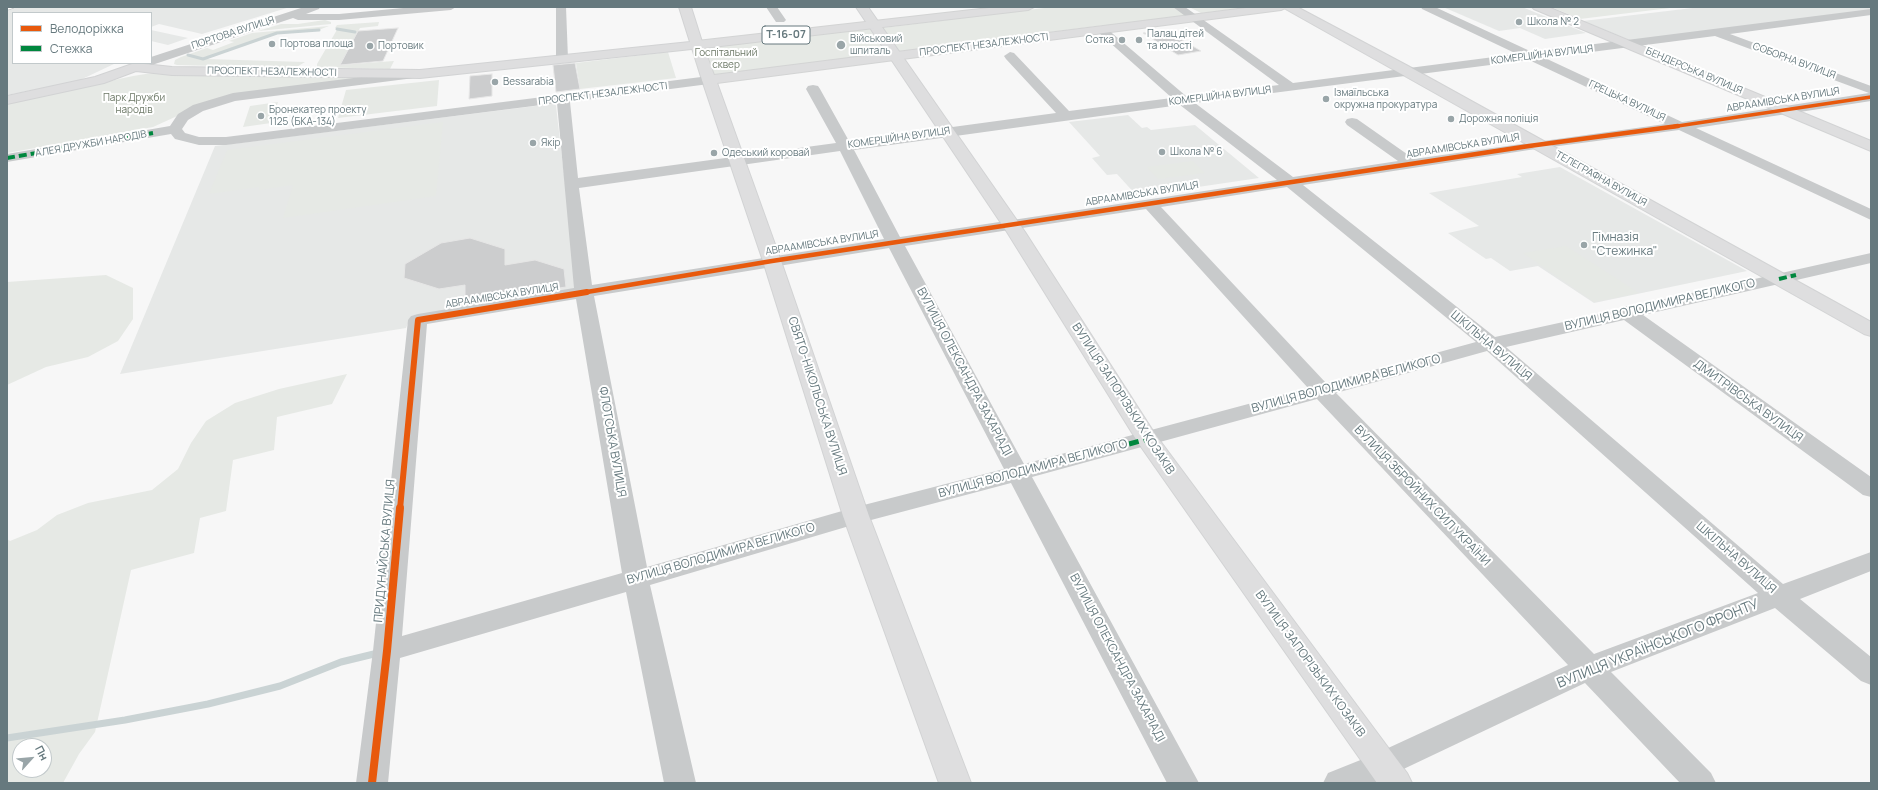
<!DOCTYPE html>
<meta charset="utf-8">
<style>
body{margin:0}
#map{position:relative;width:1878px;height:790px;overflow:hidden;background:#f7f7f7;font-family:Manrope,sans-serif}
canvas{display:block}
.frame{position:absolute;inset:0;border:8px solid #66797e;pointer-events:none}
.legend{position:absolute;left:12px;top:12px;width:140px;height:52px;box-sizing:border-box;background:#fff;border:1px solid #c2c9cb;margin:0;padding:5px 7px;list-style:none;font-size:12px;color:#66797e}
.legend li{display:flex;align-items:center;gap:8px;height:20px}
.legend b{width:20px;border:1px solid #c2c9cb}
.north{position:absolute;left:12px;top:738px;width:40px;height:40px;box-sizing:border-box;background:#fff;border:1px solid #c2c9cb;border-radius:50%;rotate:63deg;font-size:11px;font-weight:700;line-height:16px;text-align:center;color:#66797e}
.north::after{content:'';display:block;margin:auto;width:14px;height:18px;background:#99a5a8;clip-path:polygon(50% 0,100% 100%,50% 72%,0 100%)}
</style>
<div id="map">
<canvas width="1878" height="790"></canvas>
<div class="frame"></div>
<ul class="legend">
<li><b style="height:5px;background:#e8590c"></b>Велодоріжка</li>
<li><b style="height:5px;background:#00873e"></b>Стежка</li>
</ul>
<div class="north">Пн</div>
</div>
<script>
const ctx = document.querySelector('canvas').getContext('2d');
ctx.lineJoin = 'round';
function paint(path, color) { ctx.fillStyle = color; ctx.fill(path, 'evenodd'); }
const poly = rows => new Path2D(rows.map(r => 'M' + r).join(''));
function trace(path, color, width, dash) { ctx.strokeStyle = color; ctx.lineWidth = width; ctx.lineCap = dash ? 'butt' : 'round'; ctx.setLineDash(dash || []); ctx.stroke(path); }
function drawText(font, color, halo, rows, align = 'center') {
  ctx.font = font + ' Manrope,sans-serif'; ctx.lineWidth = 4; ctx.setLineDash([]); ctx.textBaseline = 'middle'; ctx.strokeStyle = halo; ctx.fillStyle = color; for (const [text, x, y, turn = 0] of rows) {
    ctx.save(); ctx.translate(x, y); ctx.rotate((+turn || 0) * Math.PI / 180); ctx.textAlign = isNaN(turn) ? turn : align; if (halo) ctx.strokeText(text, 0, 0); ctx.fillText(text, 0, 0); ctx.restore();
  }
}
paint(poly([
 [7,7,290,7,202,34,159,24,151,27,151,13,13,13,13,63,116,63,78,81,7,95],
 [1443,7,1522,7,1586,33,1545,39,1520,28,1499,31],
 [1701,7,1871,7,1871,11,1632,41,1583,21],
 [151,30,188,38,168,45,151,41],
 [551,104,555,104,556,106,577,287,569,291,411,316,406,328,120,374,215,146],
 [1128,115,1142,128,1147,127,1151,130,1195,125,1259,178,1137,196,1117,174,1107,175,1092,158,1100,156,1069,122],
 [1560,167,1747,271,1594,303,1538,266,1510,271,1491,258,1486,259,1448,233,1479,226,1429,193,1522,177,1517,174]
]), '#e6e8e7');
paint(poly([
 [1052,7,1178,7,1194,18,1098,26,901,51,899,51,882,28],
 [1189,7,1251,7,1201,13],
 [1551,7,1678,7,1580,19],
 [325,20,331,22,331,24,258,31,281,24,298,24],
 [379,22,378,26,360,28,340,65,394,61,390,69,317,67,317,64,338,28,335,28,337,25],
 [329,26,316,31,277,34,206,59,305,62,295,68,177,65,174,64,175,60,181,57,207,48,213,50,234,42,229,41,252,33],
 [868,29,872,29,887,53,716,75,713,74,704,48],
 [668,52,676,78,580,89,576,63],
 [158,72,370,76,197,107,153,127,7,153,7,103,133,76],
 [439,80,437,106,338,118,346,90],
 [278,102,271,123,243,127,250,106],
 [443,122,436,196,283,218,293,185,259,190,259,187,209,194,227,150],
 [1193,161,1205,173,1158,179,1147,167],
 [1566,246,1639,293,1594,302,1523,253],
 [106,275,133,288,133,319,118,341,88,357,46,367,7,385,7,282],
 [347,374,332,404,277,417,274,450,233,460,226,511,200,518,194,553,131,570,95,732,79,754,63,783,7,783,7,539,10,541,37,530,57,515,88,503,152,490,178,469,191,443,206,421,235,403,279,389],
 [20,746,44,746,44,770,20,770]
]), '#e6e9e5');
trace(poly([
 [337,29,355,32],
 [188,55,203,59,277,33,319,30]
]), '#cad3d4', 3);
trace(poly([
 [7,738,125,720,208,704,280,686,341,662,378,653]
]), '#cad3d4', 7);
const building = poly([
 [398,28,383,61,340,65,358,31,398,28],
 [1165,30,1201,51,1178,55,1143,33,1165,30],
 [575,63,580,89,556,92,553,65,575,63],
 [492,74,492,96,469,99,470,76,492,74],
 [470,238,505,249,505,265,535,260,564,269,566,287,465,302,465,285,439,289,404,278,405,264,441,243,470,238]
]);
paint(building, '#cccdce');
trace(building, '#e6e6e6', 1);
const secondary = poly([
 [679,7,691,7,703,45,701,48,420,78,172,75,136,71,104,83,7,104,7,96,95,77,135,63,172,67,420,70,690,42,679,7],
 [856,7,868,7,1025,232,1155,434,1407,773,1412,783,1377,783,1139,444,1007,232,856,7],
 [1282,7,1297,7,1408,66,1871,322,1871,336,1864,334,1282,7],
 [1532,7,1548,7,1871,141,1871,151,1534,9,1532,7],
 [709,76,714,77,716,80,781,261,869,516,971,783,939,783,843,516,763,261,702,80,704,77,709,76]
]);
const primary = poly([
 [998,7,1034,7,1028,10,704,48,714,75,1254,7,1287,7,1281,10,709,84,704,83,702,80,691,45,693,42,697,41,998,7]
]);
trace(secondary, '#d2d3d4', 2);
trace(primary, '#d3d4d4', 2);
paint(poly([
 [304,7,320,7,319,9,306,14,339,14,414,7,456,7,451,10,339,20,298,20,293,18,155,64,151,65,146,63,151,63,151,57,304,7],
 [556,7,566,7,568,59,562,63,556,59,556,7],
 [766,7,777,7,786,20,784,22,776,22,766,7],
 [1173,7,1185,7,1293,83,1517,54,1422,9,1421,7,1435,7,1532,52,1871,9,1871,15,1730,34,1871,86,1871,101,1696,128,1871,209,1871,220,1679,130,1529,150,1303,185,1495,337,1618,310,1626,306,1629,307,1871,253,1871,263,1643,315,1871,477,1871,497,1863,495,1624,320,1506,347,1783,584,1871,552,1871,571,1800,599,1871,657,1871,685,1861,681,1775,608,1611,672,1711,773,1716,783,1680,783,1585,683,1374,783,1323,783,1328,773,1373,755,1568,665,1317,399,1032,477,1199,783,1167,783,1011,483,856,524,650,585,696,783,664,783,626,592,400,658,388,783,356,783,373,651,408,320,411,316,418,314,574,288,557,103,226,145,199,145,175,139,171,134,7,162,7,154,170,126,178,114,193,105,233,93,410,71,414,72,416,75,414,78,235,101,203,111,188,120,182,129,185,133,199,137,226,137,709,76,714,77,715,80,714,83,709,84,570,102,578,178,836,143,806,89,808,86,813,85,818,86,820,89,849,141,1056,113,1006,59,1004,56,1010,52,1014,53,1069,111,1172,98,1098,32,1096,30,1098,28,1102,27,1106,28,1186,96,1279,85,1173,7],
 [1715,36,1869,93,1682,122,1545,58,1715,36],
 [1529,60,1665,124,1414,159,1357,119,1352,118,1347,119,1345,122,1347,125,1398,161,1293,177,1195,103,1529,60],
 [1180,105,1277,180,900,237,854,150,1180,105],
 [840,151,884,239,592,285,579,188,840,151],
 [1287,187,1476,342,1326,383,1161,207,1287,187],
 [1146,209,1308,388,1024,464,905,246,1146,209],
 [889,248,1004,469,856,507,647,567,594,296,889,248],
 [576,299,622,573,402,636,427,324,576,299],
 [1487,351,1758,593,1594,654,1336,393,1487,351]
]), '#c8cacb');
paint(secondary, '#dededf');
paint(primary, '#dededf');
const rail = poly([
 [7,9,13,7]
]);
trace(rail, '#bec0c1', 3);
trace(rail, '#fff', 2, [5.5]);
trace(poly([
 [7,158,153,133],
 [1779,279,1796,275]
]), '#00873e', 4, [8, 4]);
trace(poly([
 [1129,444,1147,439]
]), '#00873e', 5, [10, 5]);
trace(poly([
 [1671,127,1871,97]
]), '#e8590c', 3.5);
trace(poly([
 [581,293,772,261,1529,146,1678,126]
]), '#e8590c', 4.5);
trace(poly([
 [400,509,418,320,587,292]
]), '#e8590c', 6);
trace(poly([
 [372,783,387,651,400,508]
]), '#e8590c', 8);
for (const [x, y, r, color] of [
 [1519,22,4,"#99a5a8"],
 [1122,40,4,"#99a5a8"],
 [1139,40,4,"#99a5a8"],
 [272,44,4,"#99a5a8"],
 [841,45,5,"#99a5a8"],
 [370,46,4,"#99a5a8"],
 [495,82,4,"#99a5a8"],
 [1326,99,4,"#99a5a8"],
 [261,116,4,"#99a5a8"],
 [1451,119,4,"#99a5a8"],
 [533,143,4,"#99a5a8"],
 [1162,152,4,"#99a5a8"],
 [714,153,4,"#99a5a8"],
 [1584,245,4,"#99a5a8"]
]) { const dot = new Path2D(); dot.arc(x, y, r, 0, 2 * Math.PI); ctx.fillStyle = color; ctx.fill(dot); trace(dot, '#fff', 1.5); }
drawText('10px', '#66797e', '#fff', [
 ["Школа № 2",1527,22],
 ["Палац дітей",1147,34],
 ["та юності",1147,46],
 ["Військовий",850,39],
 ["шпиталь",850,51],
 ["Сотка",1114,40,"right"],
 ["Портова площа",280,44],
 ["Портовик",378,46],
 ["Bessarabia",503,82],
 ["Ізмаїльська",1334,93],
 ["окружна прокуратура",1334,105],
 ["Бронекатер проекту",269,110],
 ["1125 (БКА-134)",269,122],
 ["Дорожня поліція",1459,119],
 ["Якір",541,143],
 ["Школа № 6",1170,152],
 ["Одеський коровай",722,153]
], 'left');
drawText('10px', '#66797e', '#fff', [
 ["ПОРТОВА ВУЛИЦЯ",233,33,-18],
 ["ПРОСПЕКТ НЕЗАЛЕЖНОСТІ",984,45,-7],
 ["КОМЕРЦІЙНА ВУЛИЦЯ",1542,55,-7],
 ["СОБОРНА ВУЛИЦЯ",1794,61,20],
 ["БЕНДЕРСЬКА ВУЛИЦЯ",1694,71,23],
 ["ПРОСПЕКТ НЕЗАЛЕЖНОСТІ",272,72,1],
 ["ПРОСПЕКТ НЕЗАЛЕЖНОСТІ",603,94,-7],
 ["КОМЕРЦІЙНА ВУЛИЦЯ",1220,96,-7],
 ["АВРААМІВСЬКА ВУЛИЦЯ",1783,100,-9],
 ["ГРЕЦЬКА ВУЛИЦЯ",1627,101,25],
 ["КОМЕРЦІЙНА ВУЛИЦЯ",899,138,-8],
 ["АЛЕЯ ДРУЖБИ НАРОДІВ",91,144,-10],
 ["АВРААМІВСЬКА ВУЛИЦЯ",1463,146,-9],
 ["ТЕЛЕГРАФНА ВУЛИЦЯ",1601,179,29],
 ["АВРААМІВСЬКА ВУЛИЦЯ",1142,194,-9],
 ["АВРААМІВСЬКА ВУЛИЦЯ",822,243,-9],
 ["АВРААМІВСЬКА ВУЛИЦЯ",502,296,-9]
]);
drawText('10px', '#6b7765', '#fff', [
 ["Госпітальний",726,53],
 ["сквер",726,65],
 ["Парк Дружби",134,98],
 ["народів",134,110]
]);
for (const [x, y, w] of [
 [786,35,48]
]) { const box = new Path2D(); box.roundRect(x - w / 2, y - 9, w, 18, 3); ctx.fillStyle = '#fff'; ctx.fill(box); trace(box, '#66797e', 1); }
drawText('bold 11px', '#66797e', null, [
 ["Т-16-07",786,35]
]);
drawText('12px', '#66797e', '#fff', [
 ["Гімназія",1592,238],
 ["\"Стежинка\"",1592,252]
], 'left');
drawText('12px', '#66797e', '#fff', [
 ["ВУЛИЦЯ ВОЛОДИМИРА ВЕЛИКОГО",1660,305,-13],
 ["ШКІЛЬНА ВУЛИЦЯ",1491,346,40],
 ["ВУЛИЦЯ ОЛЕКСАНДРА ЗАХАРІАДІ",964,372,62],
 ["ВУЛИЦЯ ВОЛОДИМИРА ВЕЛИКОГО",1346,384,-15],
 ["СВЯТО-НІКОЛЬСЬКА ВУЛИЦЯ",817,396,72],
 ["ВУЛИЦЯ ЗАПОРІЗЬКИХ КОЗАКІВ",1123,399,57],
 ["ДМИТРІВСЬКА ВУЛИЦЯ",1748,401,36],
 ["ФЛОТСЬКА ВУЛИЦЯ",612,442,80],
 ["ВУЛИЦЯ ВОЛОДИМИРА ВЕЛИКОГО",1033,469,-15],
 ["ВУЛИЦЯ ЗБРОЙНИХ СИЛ УКРАЇНИ",1422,496,46],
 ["ПРИДУНАЙСЬКА ВУЛИЦЯ",385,551,-85],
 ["ВУЛИЦЯ ВОЛОДИМИРА ВЕЛИКОГО",721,554,-16],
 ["ШКІЛЬНА ВУЛИЦЯ",1736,558,41],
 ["ВУЛИЦЯ ОЛЕКСАНДРА ЗАХАРІАДІ",1117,658,62],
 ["ВУЛИЦЯ ЗАПОРІЗЬКИХ КОЗАКІВ",1310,664,54]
]);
drawText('14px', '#66797e', '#fff', [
 ["ВУЛИЦЯ УКРАЇНСЬКОГО ФРОНТУ",1658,644,-22]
]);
</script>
